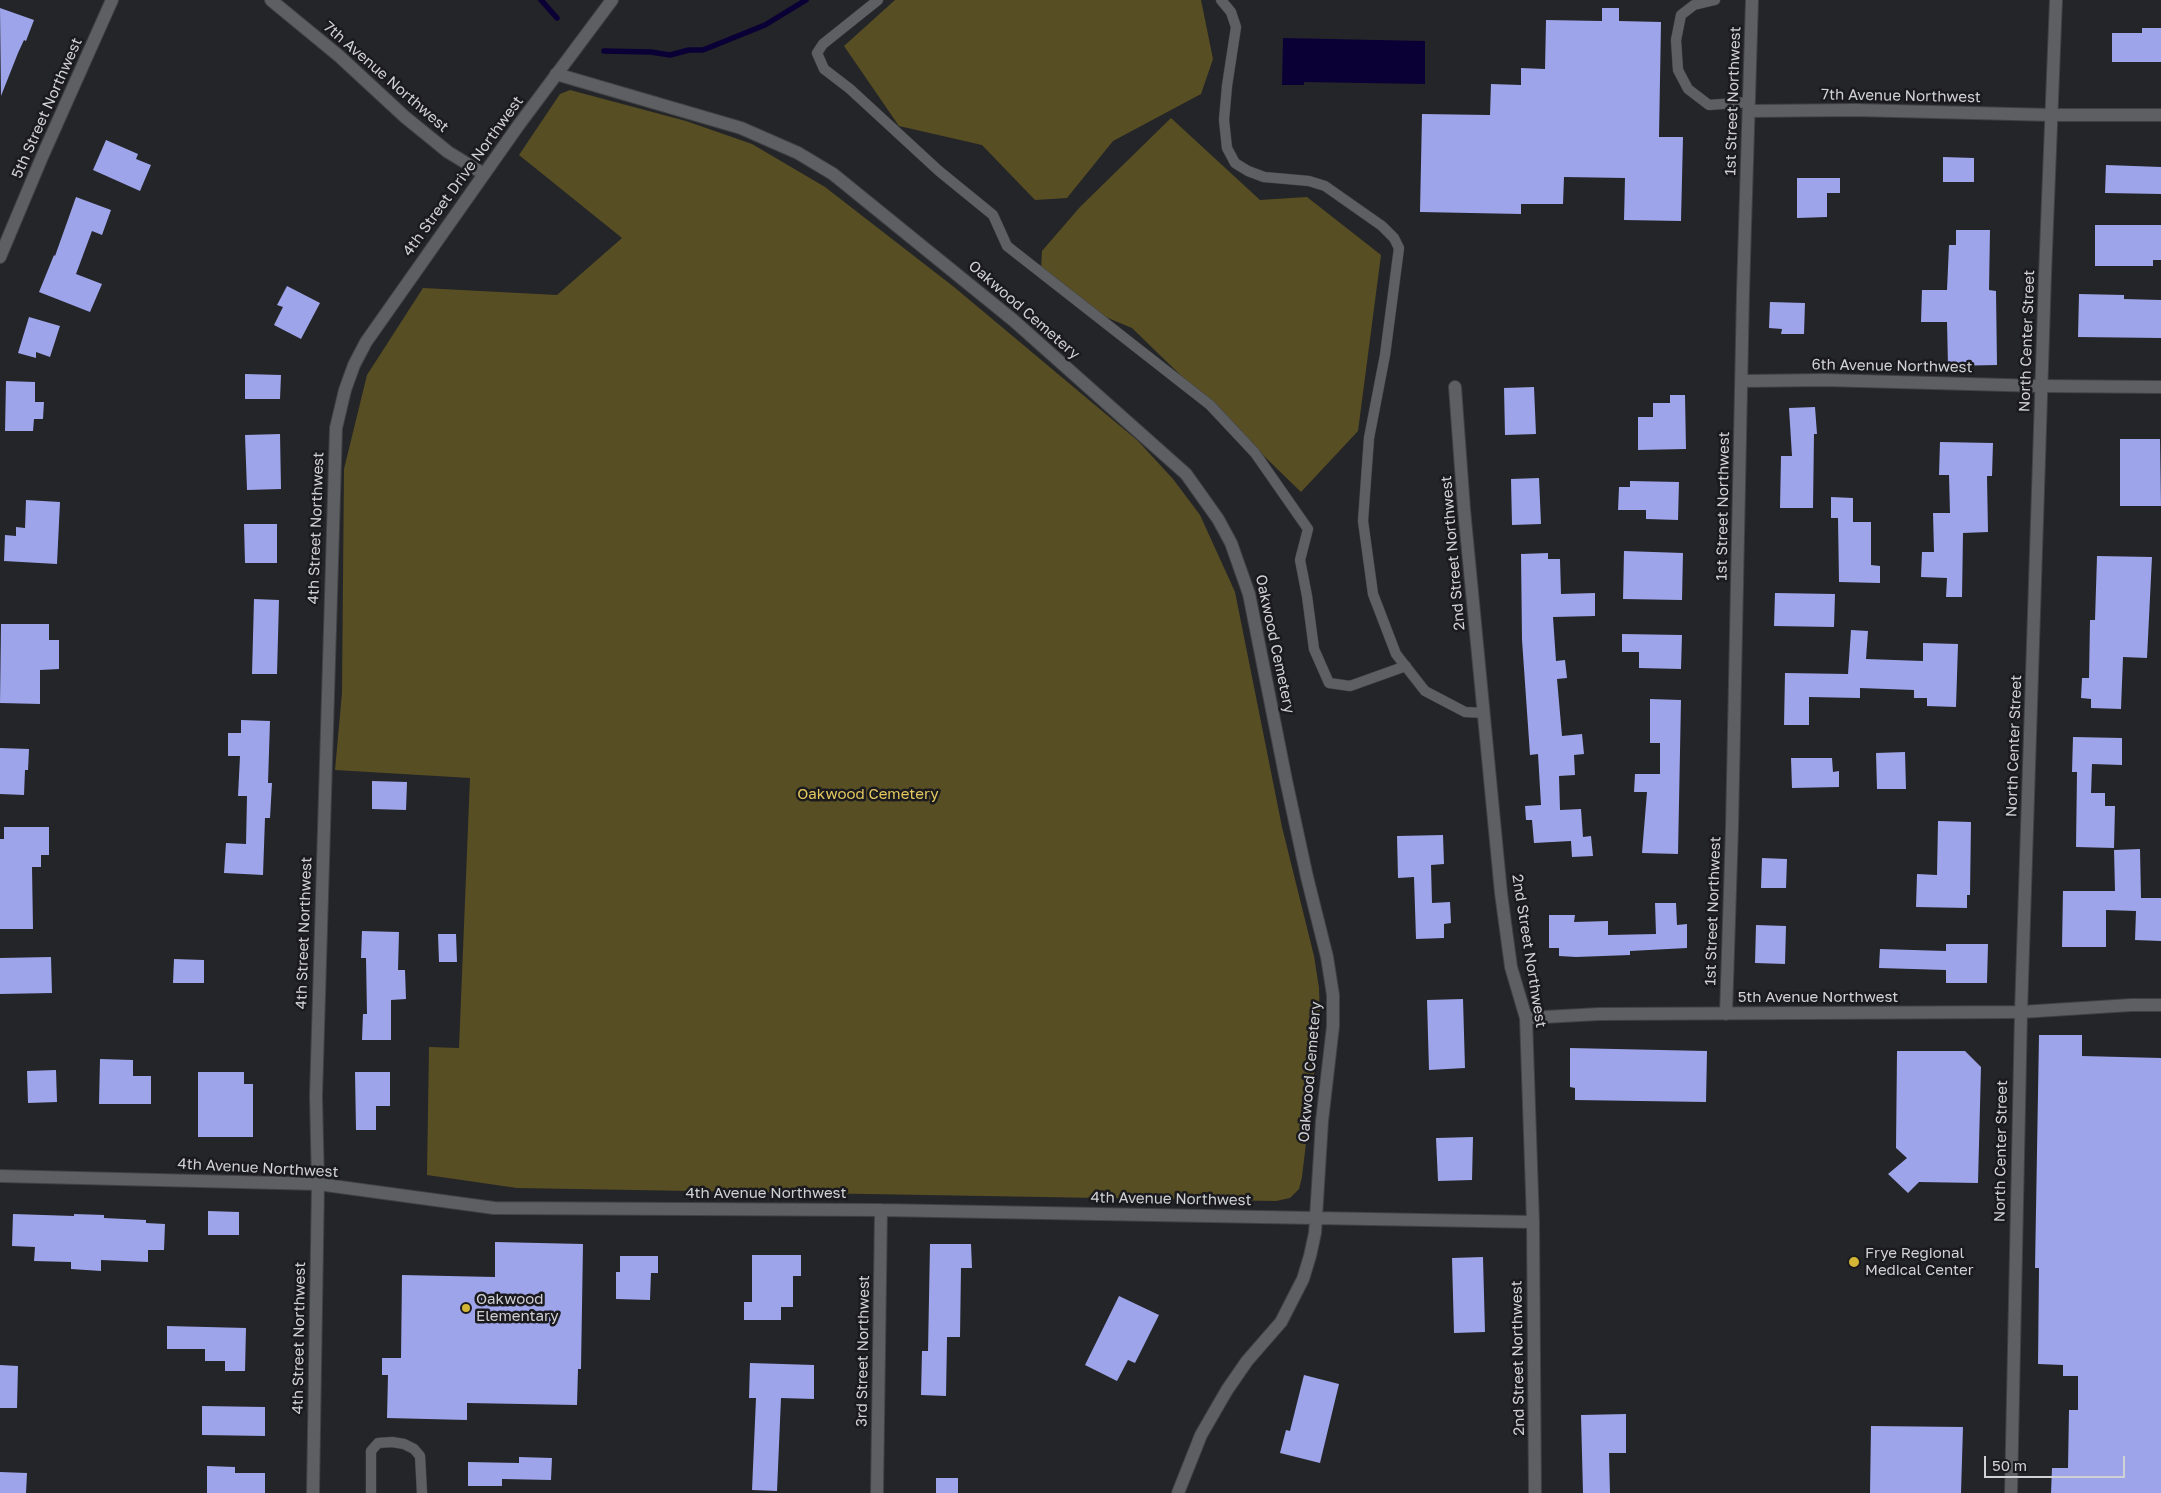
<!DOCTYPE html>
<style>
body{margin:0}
#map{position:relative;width:2161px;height:1493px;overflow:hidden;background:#242528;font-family:"Golos Text",sans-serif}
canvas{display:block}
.scale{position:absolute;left:1984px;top:1456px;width:141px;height:22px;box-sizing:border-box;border:2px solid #d0d1d3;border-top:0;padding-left:6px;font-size:15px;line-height:18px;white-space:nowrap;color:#d0d1d3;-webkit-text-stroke:4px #1b1b1f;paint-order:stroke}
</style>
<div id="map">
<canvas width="2161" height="1493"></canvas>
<div class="scale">50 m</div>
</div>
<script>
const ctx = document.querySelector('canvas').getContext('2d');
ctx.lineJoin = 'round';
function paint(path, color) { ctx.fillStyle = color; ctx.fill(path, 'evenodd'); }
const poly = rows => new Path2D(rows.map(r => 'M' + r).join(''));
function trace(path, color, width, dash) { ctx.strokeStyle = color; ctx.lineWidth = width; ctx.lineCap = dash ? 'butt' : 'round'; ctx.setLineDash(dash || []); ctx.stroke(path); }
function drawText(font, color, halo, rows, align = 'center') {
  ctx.font = font + ' "Golos Text",sans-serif'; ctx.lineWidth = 5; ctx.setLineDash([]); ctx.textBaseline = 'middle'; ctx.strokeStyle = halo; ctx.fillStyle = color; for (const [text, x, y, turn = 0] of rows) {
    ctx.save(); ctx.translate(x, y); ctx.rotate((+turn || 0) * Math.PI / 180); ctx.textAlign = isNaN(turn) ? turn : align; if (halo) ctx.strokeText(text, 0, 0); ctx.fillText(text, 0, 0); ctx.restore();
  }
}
paint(poly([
 [895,0,1201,0,1213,59,1201,94,1113,141,1067,198,1035,200,982,145,899,126,844,46],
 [570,90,686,121,752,144,825,187,954,287,1138,441,1173,479,1200,515,1235,592,1282,827,1314,956,1319,988,1320,1023,1302,1177,1299,1189,1290,1198,1276,1201,517,1188,427,1175,429,1047,459,1048,470,778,335,770,342,693,344,469,367,375,423,288,557,295,622,238,519,155,560,94],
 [1171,118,1260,200,1307,197,1381,255,1358,431,1301,492,1132,328,1089,310,1041,270,1042,251,1080,207]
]), '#584e23');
paint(poly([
 [1283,38,1425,41,1425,84,1304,82,1304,85,1282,85]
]), '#0a0036');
trace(poly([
 [541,0,557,18],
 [604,51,651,52,670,55,689,50,703,50,765,25,806,0]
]), '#0a0036', 5.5);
paint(poly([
 [0,8,34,20,26,41,24,40,18,53,1,96],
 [1602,8,1619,8,1619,21,1661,22,1659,137,1683,137,1681,221,1624,220,1625,178,1564,177,1563,204,1521,204,1521,214,1420,212,1422,114,1490,115,1491,84,1521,85,1521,68,1545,69,1546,20,1602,21],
 [2142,28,2161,28,2161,62,2112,62,2112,33,2142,33],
 [106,140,138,154,136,159,151,165,140,191,93,170],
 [1943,157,1974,158,1974,182,1943,182],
 [2106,165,2161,167,2161,194,2105,193],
 [1797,178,1840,178,1840,193,1827,193,1827,217,1797,218],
 [76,197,111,210,102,235,92,231,76,274,102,284,90,312,39,292,54,255,55,256],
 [2095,225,2161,225,2161,260,2153,260,2153,266,2095,266],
 [1956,230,1990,230,1989,290,1996,291,1997,365,1948,366,1947,322,1921,322,1922,290,1947,290,1949,245,1956,245],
 [287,286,320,303,301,339,274,325,283,307,277,305],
 [2079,294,2124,295,2124,299,2161,300,2161,338,2078,337],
 [1770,302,1805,303,1804,334,1781,334,1782,329,1769,328],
 [29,317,60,326,50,357,36,352,36,358,18,353],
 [245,374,281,375,280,399,245,399],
 [6,381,35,382,35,402,44,402,43,419,34,419,33,431,5,431],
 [1534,387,1536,434,1505,435,1504,388],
 [1670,395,1685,395,1686,449,1638,450,1638,417,1653,417,1653,403,1670,403],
 [1815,407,1817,434,1814,434,1813,508,1780,508,1781,456,1792,456,1789,408],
 [280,434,281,489,247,490,245,435],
 [2120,439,2160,439,2161,506,2120,506],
 [1940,442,1993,443,1992,476,1987,476,1988,532,1963,533,1962,597,1946,597,1947,578,1921,577,1922,552,1934,552,1933,513,1950,513,1949,475,1939,475],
 [1539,478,1541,524,1512,525,1511,479],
 [1630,481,1679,482,1678,520,1646,519,1646,510,1618,510,1619,487,1630,487],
 [1831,497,1853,498,1853,522,1871,522,1871,565,1880,566,1880,583,1839,582,1838,518,1831,518],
 [26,500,60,502,57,564,4,561,5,535,16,536,16,527,25,528],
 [244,524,277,524,277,563,245,563],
 [1624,551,1683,553,1682,600,1623,599],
 [1548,553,1548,559,1560,559,1561,594,1595,593,1595,616,1553,617,1556,661,1565,660,1567,678,1557,679,1562,736,1582,734,1584,754,1574,755,1575,775,1559,776,1560,810,1581,809,1583,837,1591,836,1593,856,1572,857,1571,841,1534,843,1532,820,1526,820,1525,806,1541,805,1538,754,1530,755,1528,726,1522,640,1521,554],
 [2097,556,2152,557,2147,658,2123,657,2121,709,2091,708,2091,699,2081,698,2082,678,2089,678,2090,620,2095,620],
 [1775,593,1835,594,1834,627,1774,626],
 [254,599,279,600,277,674,252,674],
 [1,624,49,624,49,640,59,640,59,669,40,670,40,704,0,703],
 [1851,630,1868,631,1866,659,1923,661,1923,643,1958,644,1956,707,1927,706,1927,698,1914,698,1914,690,1860,688,1860,698,1809,697,1809,725,1784,725,1785,673,1848,674],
 [1622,634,1682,635,1681,669,1639,668,1639,652,1622,652],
 [1650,699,1681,700,1678,854,1642,853,1647,792,1634,792,1635,774,1660,774,1660,743,1650,743],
 [241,720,270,721,268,783,272,783,270,818,265,818,263,875,224,873,226,843,246,844,247,796,238,796,240,756,228,756,228,733,241,733],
 [2073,737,2122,738,2122,765,2092,764,2091,793,2105,793,2105,806,2115,806,2114,848,2076,847,2077,772,2072,772],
 [0,748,29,749,28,770,25,770,24,795,0,794],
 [1905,752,1906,789,1877,789,1876,753],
 [1791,758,1832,758,1833,772,1839,771,1839,787,1792,788],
 [372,781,407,782,406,810,372,809],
 [1938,821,1971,822,1970,895,1967,895,1967,908,1916,907,1917,874,1937,875],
 [4,827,49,827,49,855,41,855,41,867,32,867,33,929,0,929,0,839,4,839],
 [1443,835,1444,864,1431,865,1432,903,1450,902,1451,923,1444,924,1444,938,1416,939,1414,877,1398,878,1397,836],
 [2140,849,2141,898,2161,898,2161,941,2135,940,2136,911,2106,910,2106,947,2062,947,2063,891,2115,891,2114,850],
 [1762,858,1787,859,1786,888,1761,888],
 [1655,903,1676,903,1677,925,1687,924,1687,948,1630,951,1630,955,1576,957,1559,956,1559,948,1549,948,1549,915,1575,915,1574,922,1608,921,1608,935,1656,934],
 [1756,925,1786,926,1785,964,1755,963],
 [362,931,399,932,398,970,405,970,406,999,391,1000,391,1040,362,1040,363,1014,367,1014,366,958,361,958],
 [438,934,456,934,457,962,439,962],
 [1946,944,1988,944,1987,983,1946,983,1946,970,1879,968,1880,949,1946,951],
 [51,957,52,993,0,994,0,958],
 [174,959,204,960,204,983,173,983],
 [1463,999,1465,1068,1429,1070,1427,1000],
 [2039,1035,2082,1035,2082,1056,2161,1058,2161,1493,2051,1493,2052,1468,2068,1468,2069,1410,2078,1410,2078,1376,2063,1376,2063,1365,2038,1364,2039,1268,2035,1268],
 [1570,1048,1707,1051,1706,1102,1575,1100,1575,1088,1570,1087],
 [1897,1051,1965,1051,1981,1067,1978,1183,1919,1182,1908,1193,1888,1174,1907,1158,1896,1148],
 [100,1059,133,1060,133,1076,151,1076,151,1104,99,1104],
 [56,1070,57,1102,28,1103,27,1071],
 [198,1072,244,1072,244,1084,253,1084,253,1137,198,1137],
 [355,1072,390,1072,390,1106,376,1106,376,1130,356,1130],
 [1473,1137,1472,1180,1438,1181,1436,1138],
 [208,1211,239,1212,239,1235,208,1235],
 [13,1214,74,1216,74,1214,104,1215,104,1218,146,1220,146,1223,165,1224,164,1250,148,1250,148,1262,101,1260,101,1271,71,1269,71,1262,34,1261,35,1247,12,1246],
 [495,1242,583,1244,581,1369,578,1369,577,1405,467,1403,467,1420,387,1418,388,1375,382,1375,382,1358,401,1358,402,1275,495,1277],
 [930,1244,971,1244,972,1268,961,1268,960,1337,947,1337,946,1396,921,1395,922,1351,928,1351],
 [752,1255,801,1255,801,1276,793,1276,793,1307,781,1307,781,1320,744,1320,744,1302,752,1302],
 [620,1256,658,1256,658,1273,651,1273,650,1300,616,1299,616,1272,620,1272],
 [1483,1257,1485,1332,1454,1333,1452,1258],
 [1119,1296,1159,1315,1135,1363,1128,1360,1117,1381,1085,1365],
 [167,1326,246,1328,245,1371,225,1371,225,1361,205,1361,205,1349,167,1349],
 [750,1363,814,1365,814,1399,781,1398,777,1491,752,1490,756,1398,749,1398],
 [0,1365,18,1366,17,1408,0,1408],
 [1304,1375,1339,1384,1320,1463,1280,1453,1286,1430,1290,1431],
 [202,1406,265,1407,265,1436,202,1435],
 [1626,1414,1626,1453,1609,1453,1610,1493,1583,1493,1581,1415],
 [1871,1426,1963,1427,1961,1493,1870,1493],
 [519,1457,552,1458,551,1480,502,1479,502,1486,468,1486,468,1462,519,1463],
 [207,1466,235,1467,235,1473,265,1473,265,1493,207,1493],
 [0,1472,27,1473,26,1493,0,1493],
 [936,1478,958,1478,958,1493,936,1493]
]), '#9da4e9');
const lane = poly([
 [878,0,823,44,817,53,824,69,850,89,939,171,993,215,1007,246,1210,405,1255,453,1308,529,1300,560,1307,596,1314,649,1329,683,1350,686,1406,666],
 [1221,0,1231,12,1236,27,1227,86,1224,120,1227,148,1235,163,1248,171,1264,177,1309,181,1325,186,1382,226,1394,238,1399,248,1385,355,1369,438,1363,521,1373,594,1396,654,1425,691,1465,712,1484,713],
 [1715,0,1694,5,1681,15,1676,40,1678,70,1688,89,1709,105,1749,102],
 [371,1493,371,1451,378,1443,392,1442,404,1444,414,1449,420,1456,422,1493]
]);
const street = poly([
 [271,0,339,56,405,117,448,152,484,174],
 [556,74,741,128,798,153,833,174,1013,320,1186,474,1218,519,1231,543,1249,594,1286,780,1307,877,1327,957,1333,995,1333,1026,1322,1121,1315,1233,1310,1256,1303,1279,1281,1322,1247,1361,1227,1390,1201,1435,1178,1493],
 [1749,111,1855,110,2052,115,2161,115],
 [0,257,42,157,112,0],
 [1743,381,1824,380,2041,386,2161,387],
 [1455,387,1464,509,1501,893,1511,967,1526,1018,1533,1222,1535,1493],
 [1726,1014,1732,827,1743,292,1752,0],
 [1526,1018,1599,1014,2021,1012,2131,1005,2161,1005],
 [0,1176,318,1184,494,1208,881,1210,1533,1222],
 [877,1493,881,1210]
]);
const secondary = poly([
 [313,1493,318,1184,316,1096,336,428,345,390,354,365,366,342,518,126,612,0],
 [2011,1493,2021,1012,2045,275,2056,0]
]);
trace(lane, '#404143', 11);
trace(street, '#404143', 14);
trace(secondary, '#404143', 14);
trace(lane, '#5e5f63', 10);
trace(street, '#5e5f63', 12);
trace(secondary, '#5e5f63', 12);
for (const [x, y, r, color] of [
 [1854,1262,6,"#d3b635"],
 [466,1308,5,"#d3b635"]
]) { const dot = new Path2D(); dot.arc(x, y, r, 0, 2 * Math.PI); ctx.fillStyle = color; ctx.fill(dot); trace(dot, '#1b1b1f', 2); }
drawText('15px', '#d0d1d3', '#1b1b1f', [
 ["7th Avenue Northwest",386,77,41],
 ["7th Avenue Northwest",1901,96,1],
 ["1st Street Northwest",1733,101,-88],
 ["5th Street Northwest",47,108,-66],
 ["4th Street Drive Northwest",463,176,-54],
 ["Oakwood Cemetery",1024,310,41],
 ["North Center Street",2027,341,-88],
 ["6th Avenue Northwest",1892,366,1],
 ["1st Street Northwest",1723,506,-89],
 ["4th Street Northwest",316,528,-88],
 ["2nd Street Northwest",1453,553,-95],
 ["Oakwood Cemetery",1275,644,78],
 ["North Center Street",2014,746,-88],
 ["1st Street Northwest",1713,911,-88],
 ["4th Street Northwest",304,933,-88],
 ["2nd Street Northwest",1529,951,81],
 ["5th Avenue Northwest",1818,997],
 ["Oakwood Cemetery",1310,1072,-85],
 ["North Center Street",2001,1151,-89],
 ["4th Avenue Northwest",258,1168,3],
 ["4th Avenue Northwest",766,1193],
 ["4th Avenue Northwest",1171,1199,1],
 ["4th Street Northwest",299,1338,-89],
 ["3rd Street Northwest",863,1351,-89],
 ["2nd Street Northwest",1518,1358,-91]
]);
drawText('15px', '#e3c85d', '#1b1b1f', [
 ["Oakwood Cemetery",868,794]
]);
drawText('15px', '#d0d1d3', '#1b1b1f', [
 ["Frye Regional",1865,1253],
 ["Medical Center",1865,1270],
 ["Oakwood",476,1299],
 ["Elementary",476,1316]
], 'left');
</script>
